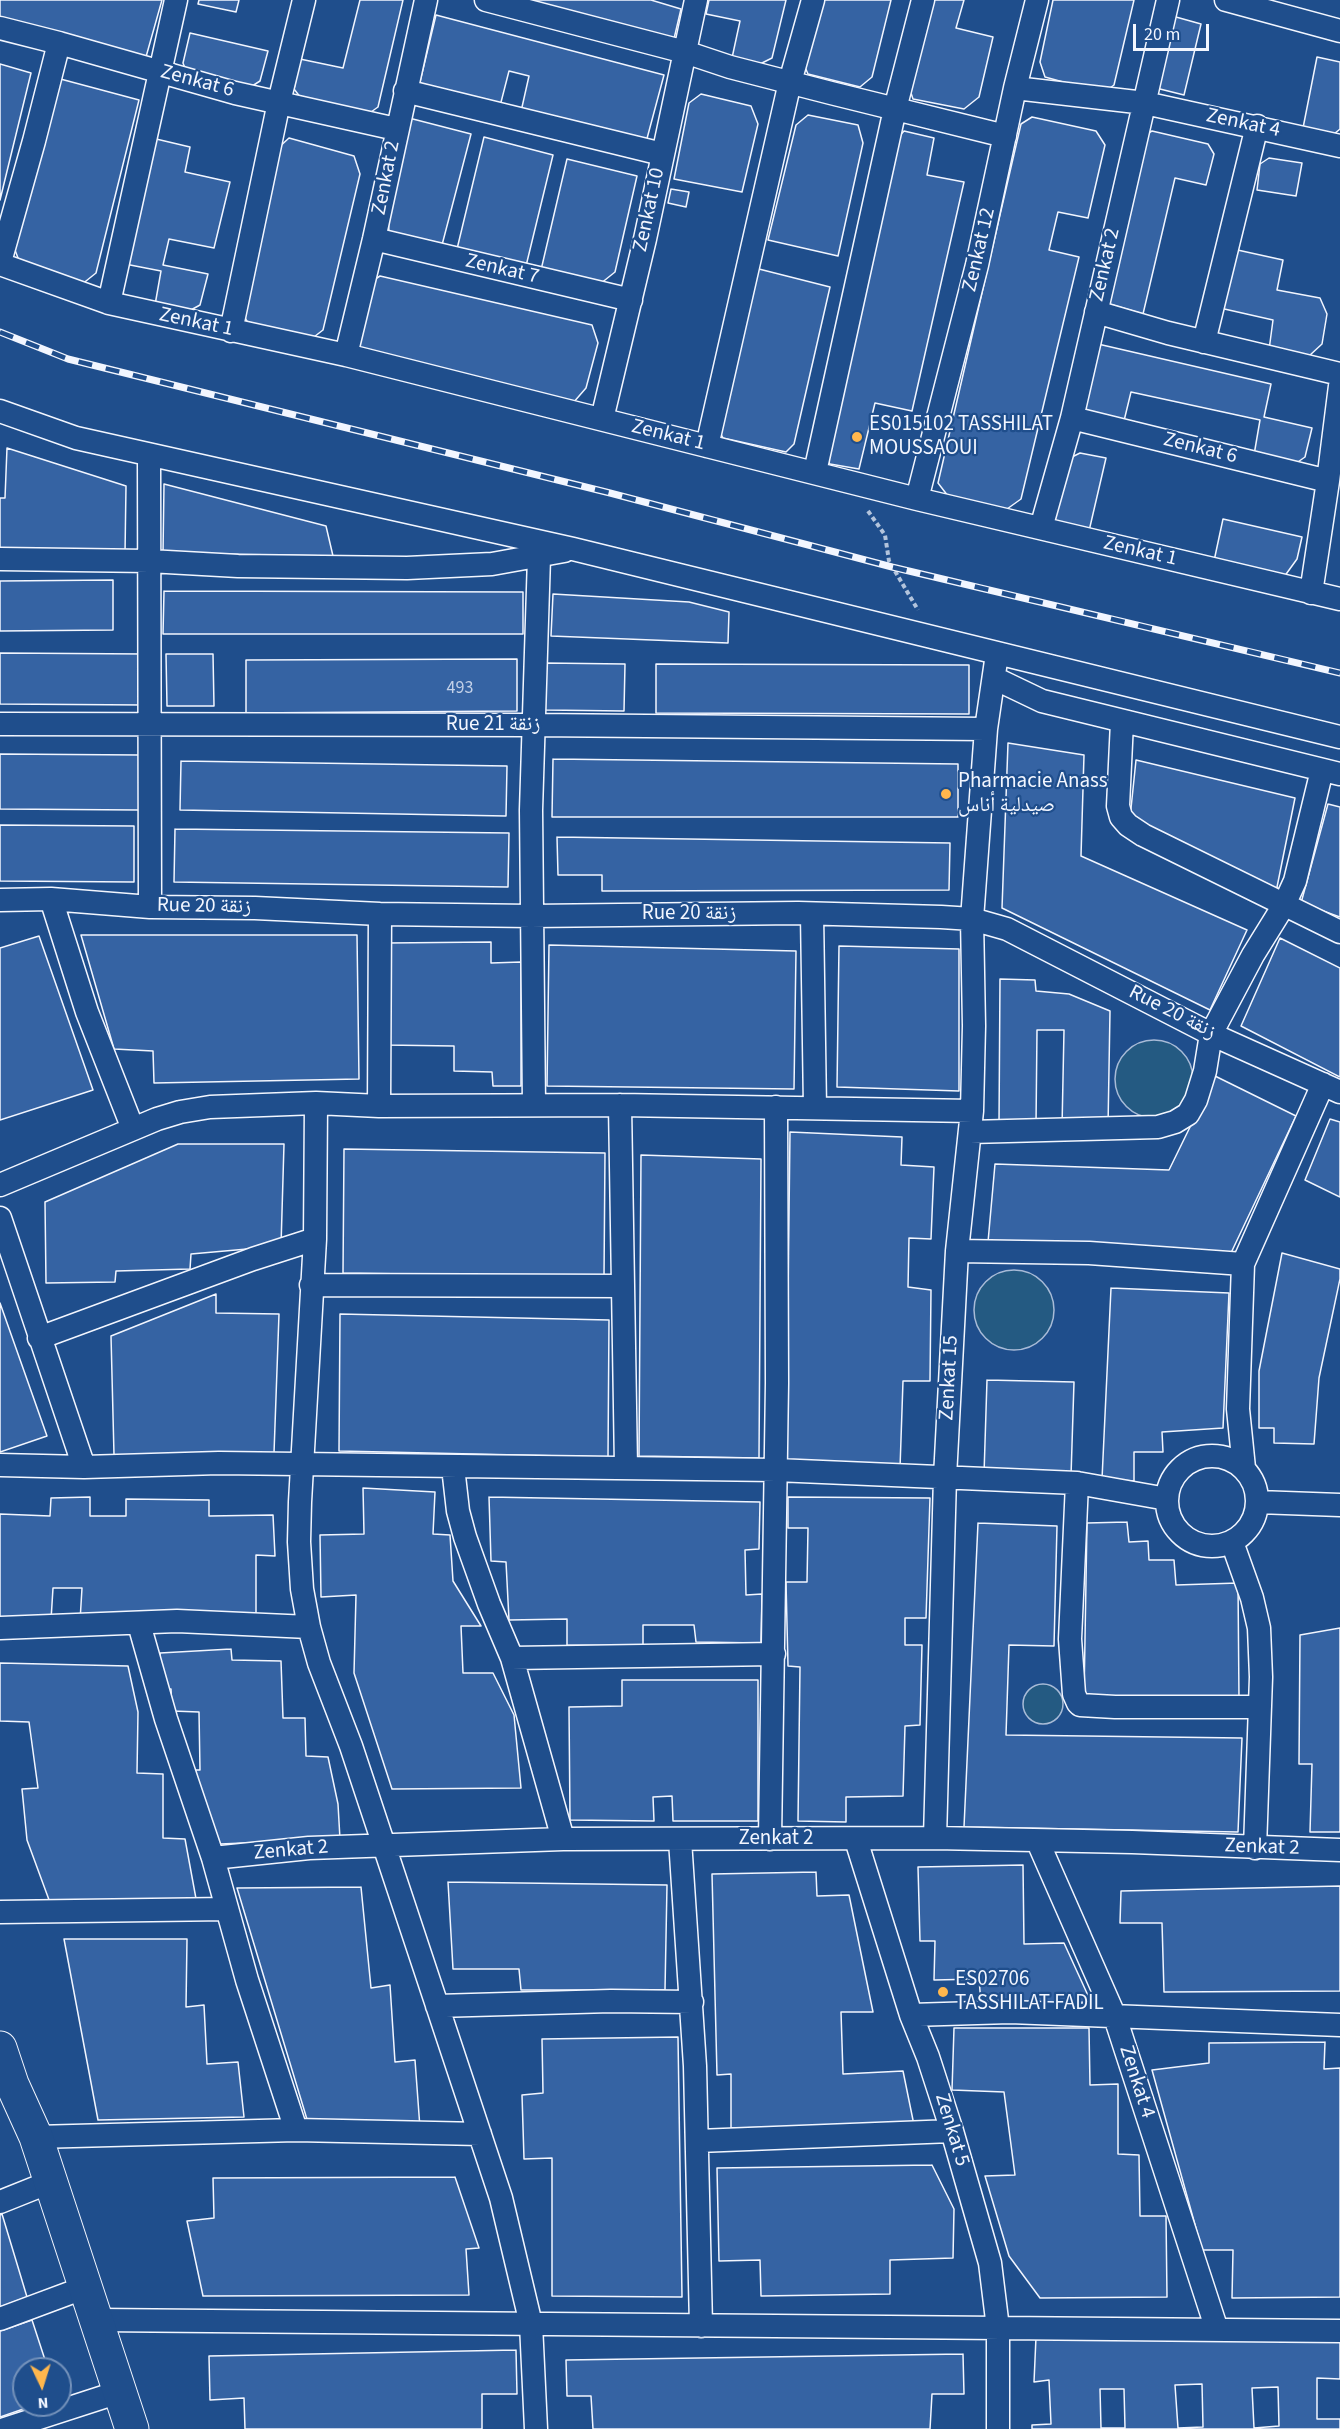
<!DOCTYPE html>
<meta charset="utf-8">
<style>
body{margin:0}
#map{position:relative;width:1340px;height:2429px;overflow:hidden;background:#1f4e8c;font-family:"Source Sans 3",sans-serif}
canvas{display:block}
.north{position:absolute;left:12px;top:2357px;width:60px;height:60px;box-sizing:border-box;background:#1f4e8c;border:2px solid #7391ba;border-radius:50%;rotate:176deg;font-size:16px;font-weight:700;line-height:24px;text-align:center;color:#f2f6ff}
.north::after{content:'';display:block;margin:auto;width:21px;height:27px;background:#ffb74d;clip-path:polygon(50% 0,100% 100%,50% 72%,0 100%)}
.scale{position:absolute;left:1133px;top:24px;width:76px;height:27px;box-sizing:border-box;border:3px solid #f2f6ff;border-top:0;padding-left:8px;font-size:18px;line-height:21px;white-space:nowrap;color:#f2f6ff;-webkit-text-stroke:4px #1f4e8c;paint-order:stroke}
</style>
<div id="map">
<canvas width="1340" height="2429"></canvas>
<div class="north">N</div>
<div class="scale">20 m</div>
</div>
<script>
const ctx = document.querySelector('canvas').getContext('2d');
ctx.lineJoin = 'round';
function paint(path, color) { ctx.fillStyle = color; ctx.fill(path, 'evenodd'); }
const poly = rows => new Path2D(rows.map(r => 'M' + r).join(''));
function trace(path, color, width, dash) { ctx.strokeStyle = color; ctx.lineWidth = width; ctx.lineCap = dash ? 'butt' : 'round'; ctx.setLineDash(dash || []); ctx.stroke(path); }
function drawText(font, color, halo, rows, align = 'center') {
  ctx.font = font + ' "Source Sans 3","Noto Naskh Arabic",sans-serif'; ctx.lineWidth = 4.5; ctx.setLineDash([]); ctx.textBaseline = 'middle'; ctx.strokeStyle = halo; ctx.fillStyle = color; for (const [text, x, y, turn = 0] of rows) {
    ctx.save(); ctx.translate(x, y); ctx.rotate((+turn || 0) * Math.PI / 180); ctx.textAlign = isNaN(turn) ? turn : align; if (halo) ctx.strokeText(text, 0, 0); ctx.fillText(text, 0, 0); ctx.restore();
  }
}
const green = poly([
 '1115 1079a39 39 0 1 1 78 0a39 39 0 1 1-78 0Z',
 '974 1310a40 40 0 1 1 80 0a40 40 0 1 1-80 0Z',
 '1023 1704a20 20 0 1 1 40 0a20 20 0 1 1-40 0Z'
]);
paint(green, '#245a82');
trace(green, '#a8bbd7', 1.5);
const building = poly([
 [0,0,162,0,144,64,0,26,0,0],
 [199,0,239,0,236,12,198,4,199,0],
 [360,0,403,0,378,107,364,117,304,102,294,89,300,59,343,68,360,0],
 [510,0,651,0,681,9,673,43,510,0],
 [709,0,786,0,772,58,758,65,732,58,740,21,706,14,709,0],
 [816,0,891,0,872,77,860,87,808,74,801,58,816,0],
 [928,0,964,0,956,28,993,37,979,97,964,109,913,99,907,81,928,0],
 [1053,0,1134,0,1114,85,1103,93,1045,77,1040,62,1053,0],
 [436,15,664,75,645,146,520,116,529,76,509,71,499,110,418,90,436,15],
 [1176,17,1201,24,1184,95,1160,89,1155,80,1167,23,1176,17],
 [190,33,268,51,260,81,246,90,188,76,183,63,190,33],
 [1317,57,1340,62,1340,129,1334,134,1303,128,1317,57],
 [0,64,31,73,0,200,0,64],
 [53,77,139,100,96,273,81,285,21,266,12,242,53,77],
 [701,94,751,106,758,124,742,192,674,179,689,103,701,94],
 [808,115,858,125,863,143,838,256,768,240,796,125,808,115],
 [1032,117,1096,131,1105,145,1088,218,1058,212,1049,250,1079,257,1021,499,1007,509,948,496,938,483,1021,124,1032,117],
 [409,118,471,134,442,245,389,232,388,216,409,118],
 [904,131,934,138,927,175,964,182,912,411,875,403,859,469,830,464,822,454,894,142,904,131],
 [1152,131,1208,144,1214,154,1206,185,1175,178,1143,314,1106,303,1141,137,1152,131],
 [484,137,553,155,526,266,457,249,484,137],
 [152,138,190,147,185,172,230,182,214,248,169,239,163,265,208,274,200,305,189,311,155,305,161,271,125,264,152,138],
 [289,138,354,156,360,174,323,330,310,340,251,328,242,313,276,150,289,138],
 [1269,158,1302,163,1296,196,1257,190,1260,164,1269,158],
 [567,159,637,176,615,272,600,284,541,270,567,159],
 [671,189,689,192,686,207,668,203,671,189],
 [1233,249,1283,260,1277,290,1320,298,1327,314,1322,344,1309,356,1269,350,1273,320,1220,308,1233,249],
 [755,268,830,287,794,444,786,452,723,438,717,428,755,268],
 [380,276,592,325,598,343,586,388,573,403,362,353,356,339,369,283,380,276],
 [1098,344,1271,384,1264,417,1312,428,1305,457,1295,464,1254,455,1260,420,1131,392,1123,425,1085,415,1080,403,1098,344],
 [7,448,126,486,125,554,0,553,0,498,5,498,7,448],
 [1080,453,1106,458,1089,531,1054,522,1068,459,1080,453],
 [164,484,326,526,333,556,163,553,164,484],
 [1223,519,1302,537,1297,559,1284,577,1214,561,1223,519],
 [113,580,113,630,0,631,0,581,113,580],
 [164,591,523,592,523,634,163,634,164,591],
 [553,594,689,602,729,612,728,643,551,636,553,594],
 [0,653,145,654,144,705,0,704,0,653],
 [166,654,213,654,214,706,167,706,166,654],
 [517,659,517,711,246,713,246,660,517,659],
 [545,663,625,664,624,711,545,710,545,663],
 [656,664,969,665,969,714,656,713,656,664],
 [1008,743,1084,755,1081,856,1247,930,1210,1010,1002,908,1008,743],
 [0,754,140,755,139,810,0,809,0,754],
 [553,759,958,764,958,817,552,817,553,759],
 [1136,760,1295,798,1276,892,1130,818,1136,760],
 [181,761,507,766,506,816,180,810,181,761],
 [1328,804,1340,807,1340,917,1301,903,1328,804],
 [0,825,134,826,134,882,0,881,0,825],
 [175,829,509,833,508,887,174,882,175,829],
 [557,837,950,843,949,890,602,891,602,875,558,875,557,837],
 [81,935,357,935,359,1079,154,1083,153,1051,114,1049,81,935],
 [39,936,93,1090,0,1120,0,948,39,936],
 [1280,938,1340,968,1340,1077,1241,1026,1280,938],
 [491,942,491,963,521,962,521,1086,493,1086,492,1072,454,1071,454,1046,385,1045,387,943,491,942],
 [549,945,796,951,794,1089,547,1086,549,945],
 [839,946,959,949,959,1091,837,1087,839,946],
 [1000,979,1035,980,1036,991,1069,994,1110,1011,1108,1127,1062,1127,1064,1030,1037,1030,1036,1125,999,1124,1000,979],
 [1215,1076,1296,1116,1230,1255,988,1242,995,1164,1169,1170,1215,1076],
 [1330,1119,1340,1122,1340,1197,1305,1180,1330,1119],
 [790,1132,902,1137,901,1165,934,1167,931,1239,909,1238,908,1287,931,1290,930,1381,903,1381,900,1468,786,1463,790,1132],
 [178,1144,284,1144,281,1246,191,1254,190,1269,116,1271,115,1282,46,1283,45,1202,178,1144],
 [344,1149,605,1153,604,1277,343,1273,344,1149],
 [641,1155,761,1159,759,1458,639,1456,641,1155],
 [1282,1253,1340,1269,1340,1279,1319,1378,1314,1444,1274,1443,1274,1428,1259,1428,1259,1371,1282,1253],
 [1111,1288,1229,1293,1223,1428,1162,1432,1163,1452,1134,1452,1134,1481,1102,1479,1111,1288],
 [216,1294,216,1313,279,1314,274,1453,114,1455,111,1336,216,1294],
 [0,1303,47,1436,0,1452,0,1303],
 [340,1314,609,1320,608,1457,339,1451,340,1314],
 [987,1380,1074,1382,1071,1476,984,1474,987,1380],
 [363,1488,435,1492,433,1534,450,1535,453,1581,481,1626,461,1626,463,1673,493,1673,514,1715,521,1788,392,1789,354,1673,356,1595,321,1597,320,1535,364,1534,363,1488],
 [90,1497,90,1516,126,1516,126,1499,209,1500,209,1516,273,1515,275,1556,256,1555,256,1617,80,1621,82,1588,53,1588,51,1620,0,1623,0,1514,50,1516,51,1498,90,1497],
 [489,1497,760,1502,759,1549,745,1550,746,1595,762,1594,761,1643,696,1642,694,1625,643,1625,643,1646,567,1645,567,1619,509,1620,506,1562,491,1561,489,1497],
 [788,1497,930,1498,926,1618,905,1618,905,1645,922,1645,920,1725,905,1726,903,1796,846,1797,846,1822,798,1821,800,1667,788,1666,786,1582,807,1582,808,1528,788,1528,788,1497],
 [1127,1522,1129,1542,1148,1541,1149,1560,1174,1560,1176,1585,1238,1583,1239,1700,1084,1697,1087,1523,1127,1522],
 [978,1523,1057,1526,1054,1646,1009,1645,1006,1735,1242,1738,1238,1832,964,1827,978,1523],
 [1340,1628,1340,1832,1310,1832,1312,1764,1299,1764,1300,1635,1340,1628],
 [231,1649,232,1660,281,1661,283,1718,305,1718,306,1756,328,1757,338,1804,340,1839,220,1844,192,1770,200,1770,199,1712,172,1711,171,1689,162,1689,160,1653,231,1649],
 [0,1663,128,1666,138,1712,137,1773,163,1774,163,1838,185,1839,197,1904,52,1908,27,1840,22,1789,38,1788,29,1722,0,1721,0,1663],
 [622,1680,758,1680,758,1821,673,1821,672,1796,653,1797,654,1821,570,1820,569,1707,622,1706,622,1680],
 [1023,1865,1024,1944,1064,1943,1091,2002,981,2003,979,1979,934,1980,935,1941,920,1941,918,1867,1023,1865],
 [816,1872,817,1896,849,1895,873,2012,841,2012,843,2074,903,2071,914,2125,731,2128,731,2074,717,2075,712,1874,816,1872],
 [448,1882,667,1885,665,1990,521,1990,519,1969,453,1969,448,1882],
 [1340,1886,1340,1991,1164,1992,1162,1923,1120,1923,1121,1891,1340,1886],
 [361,1887,371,1988,390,1985,395,2062,415,2060,420,2128,309,2126,237,1888,361,1887],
 [64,1939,187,1939,186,2007,204,2005,207,2064,238,2062,244,2117,98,2120,64,1939],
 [954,2028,1089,2028,1090,2085,1118,2084,1118,2154,1139,2155,1140,2216,1166,2216,1167,2297,1040,2298,1009,2256,985,2176,1015,2175,1004,2092,952,2090,954,2028],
 [678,2037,682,2297,552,2296,552,2158,524,2159,522,2095,543,2093,542,2039,678,2037],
 [1325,2042,1324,2069,1340,2068,1340,2297,1232,2298,1233,2250,1202,2250,1152,2070,1209,2063,1209,2043,1325,2042],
 [932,2165,954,2209,953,2258,890,2260,890,2294,761,2296,760,2260,719,2261,717,2168,932,2165],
 [455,2177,479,2248,466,2249,469,2295,203,2296,187,2221,214,2218,213,2178,455,2177],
 [2,2214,27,2297,0,2307,0,2215,2,2214],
 [32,2320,48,2369,24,2369,24,2405,35,2405,0,2417,0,2331,32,2320],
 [1036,2337,1340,2337,1340,2379,1317,2378,1317,2419,1340,2419,1340,2429,1032,2429,1032,2425,1051,2424,1049,2380,1034,2382,1036,2337],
 [1202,2384,1203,2427,1178,2428,1175,2385,1202,2384],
 [1278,2387,1279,2426,1254,2428,1252,2388,1278,2387],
 [1100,2389,1124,2389,1125,2428,1101,2428,1100,2389],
 [516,2350,517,2394,482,2394,482,2429,245,2429,244,2398,210,2400,209,2356,516,2350],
 [963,2354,964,2394,932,2394,930,2429,593,2429,591,2396,567,2396,566,2360,963,2354]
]);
paint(building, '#3563a3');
trace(building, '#f2f6ff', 1.5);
const street = poly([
 [486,0,685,52,730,67,831,93,1005,136],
 [1226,0,1340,31],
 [0,28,59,43,235,93,396,129],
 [1015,88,1145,103,1340,146],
 [405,91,662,154],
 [374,239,631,300],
 [0,262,34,141,59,43],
 [0,264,109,303,346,355,917,499,1340,599],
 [109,303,176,0],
 [1096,312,1168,333,1340,374],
 [231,331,279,102,304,0],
 [1204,342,1257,126],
 [346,355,374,239,426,0],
 [0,411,76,438,573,549,1340,737],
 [1072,418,1328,481],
 [602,419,645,239,696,0],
 [707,446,790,82,813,0],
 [149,455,150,907],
 [815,472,895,109,923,0],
 [917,499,977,265,1015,88,1037,0],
 [1041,528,1072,418,1168,0],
 [0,559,149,561,238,566,407,568,492,564,564,551],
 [1311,593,1328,481,1340,386],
 [994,678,1042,701,1340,774],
 [1122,722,1118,806,1121,817,1128,825,1143,835,1340,932],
 [0,724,533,725,986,729],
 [51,899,87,1012,133,1129],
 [0,900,51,899,150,907,255,908,380,914,531,916,798,913,941,917,972,919,1007,929,1211,1034,1340,1092],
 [812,914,815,1108],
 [316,1103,315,1239,300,1502,299,1542,302,1589,309,1627,319,1663,351,1746,501,2198,531,2324,536,2429],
 [534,1105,531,810,539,557],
 [620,1105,626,1467],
 [379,1106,380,914],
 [970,1132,1158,1127,1175,1122,1188,1114,1196,1100,1205,1071,1211,1034,1253,955,1284,905,1295,881,1322,770],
 [0,1185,157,1119,180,1112,210,1107,316,1103,379,1106,620,1105,972,1111],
 [0,1218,84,1467],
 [957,1251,1089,1253,1243,1264],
 [311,1285,623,1286],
 [39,1338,253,1259,315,1239],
 '1167 1501a45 45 0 1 1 90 0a45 45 0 1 1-90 0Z',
 [0,1465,84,1467,219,1463,776,1470,1077,1483,1167,1499],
 [453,1467,458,1511,465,1537,489,1604,512,1658,563,1839],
 [1244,1468,1238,1409,1243,1264,1323,1084],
 [1077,1483,1070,1639,1074,1694,1078,1703,1080,1705,1115,1707,1260,1707],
 [1258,1502,1340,1505],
 [1232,1542,1252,1598,1259,1628,1261,1677,1255,1848],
 [139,1624,166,1719,213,1858,247,1980,296,2130],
 [0,1628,177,1621,309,1627],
 [512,1658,774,1654],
 [935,1838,945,1477,957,1251,972,1111,974,1026,972,919,986,729,997,654],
 [770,1839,777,1383,776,1107],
 [680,1840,695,2066,701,2326],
 [856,1840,911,2015,928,2057,952,2131,990,2263,998,2328,998,2429],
 [1038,1842,1115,2017,1217,2330],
 [213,1858,309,1848,563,1839,935,1838,1132,1842,1340,1850],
 [0,1912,227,1909],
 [437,2006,611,2001,692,2002],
 [911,2015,1010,2012,1340,2025],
 [36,2137,296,2130,480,2134],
 [698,2141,952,2131],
 [0,2202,50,2182],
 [0,2319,86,2287],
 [97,2320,1340,2331],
 [5,2429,119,2392]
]);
const secondary = poly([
 [0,2048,12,2084,36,2137,132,2429]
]);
trace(street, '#f2f6ff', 25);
trace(secondary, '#f2f6ff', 35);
trace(poly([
 [868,511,885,535,889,561,918,610]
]), '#b3c4dc', 4, [4.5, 3]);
trace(street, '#1f4e8c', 22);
trace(secondary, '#1f4e8c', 33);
const rail = poly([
 [0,332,68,359,610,493,892,567,1340,673]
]);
trace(rail, '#f2f6ff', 7);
trace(rail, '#1f4e8c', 4.5, [14]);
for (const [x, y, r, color] of [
 [857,437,6,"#ffb74d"],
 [946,794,6,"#ffb74d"],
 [943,1992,6,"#ffb74d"]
]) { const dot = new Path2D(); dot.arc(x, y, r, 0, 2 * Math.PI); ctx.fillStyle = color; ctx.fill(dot); trace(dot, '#1f4e8c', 2); }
drawText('18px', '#c3d1e8', null, [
 ["493",460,689]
]);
drawText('21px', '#f2f6ff', '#1f4e8c', [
 ["Zenkat 6",197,82,15],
 ["Zenkat 4",1243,124,12],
 ["Zenkat 2",387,178,-79],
 ["Zenkat 10",650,210,-78],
 ["Zenkat 12",980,250,-77],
 ["Zenkat 2",1106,265,-77],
 ["Zenkat 7",502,270,13],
 ["Zenkat 1",196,323,12],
 ["Zenkat 1",668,436,14],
 ["Zenkat 6",1200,449,14],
 ["Zenkat 1",1140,552,13],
 ["Rue 21 زنقة",493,725],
 ["Rue 20 زنقة",204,907,1],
 ["Rue 20 زنقة",689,914],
 ["Rue 20 زنقة",1172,1013,27],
 ["Zenkat 15",950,1378,-87],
 ["Zenkat 2",776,1839],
 ["Zenkat 2",1262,1848,2],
 ["Zenkat 2",291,1851,-5],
 ["Zenkat 4",1136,2082,72],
 ["Zenkat 5",951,2130,73]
]);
drawText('21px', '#f2f6ff', '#1f4e8c', [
 ["ES015102 TASSHILAT",869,425],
 ["MOUSSAOUI",869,449],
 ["Pharmacie Anass",958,782],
 ["صيدلية أناس",958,806],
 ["ES02706",955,1980],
 ["TASSHILAT FADIL",955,2004]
], 'left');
</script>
